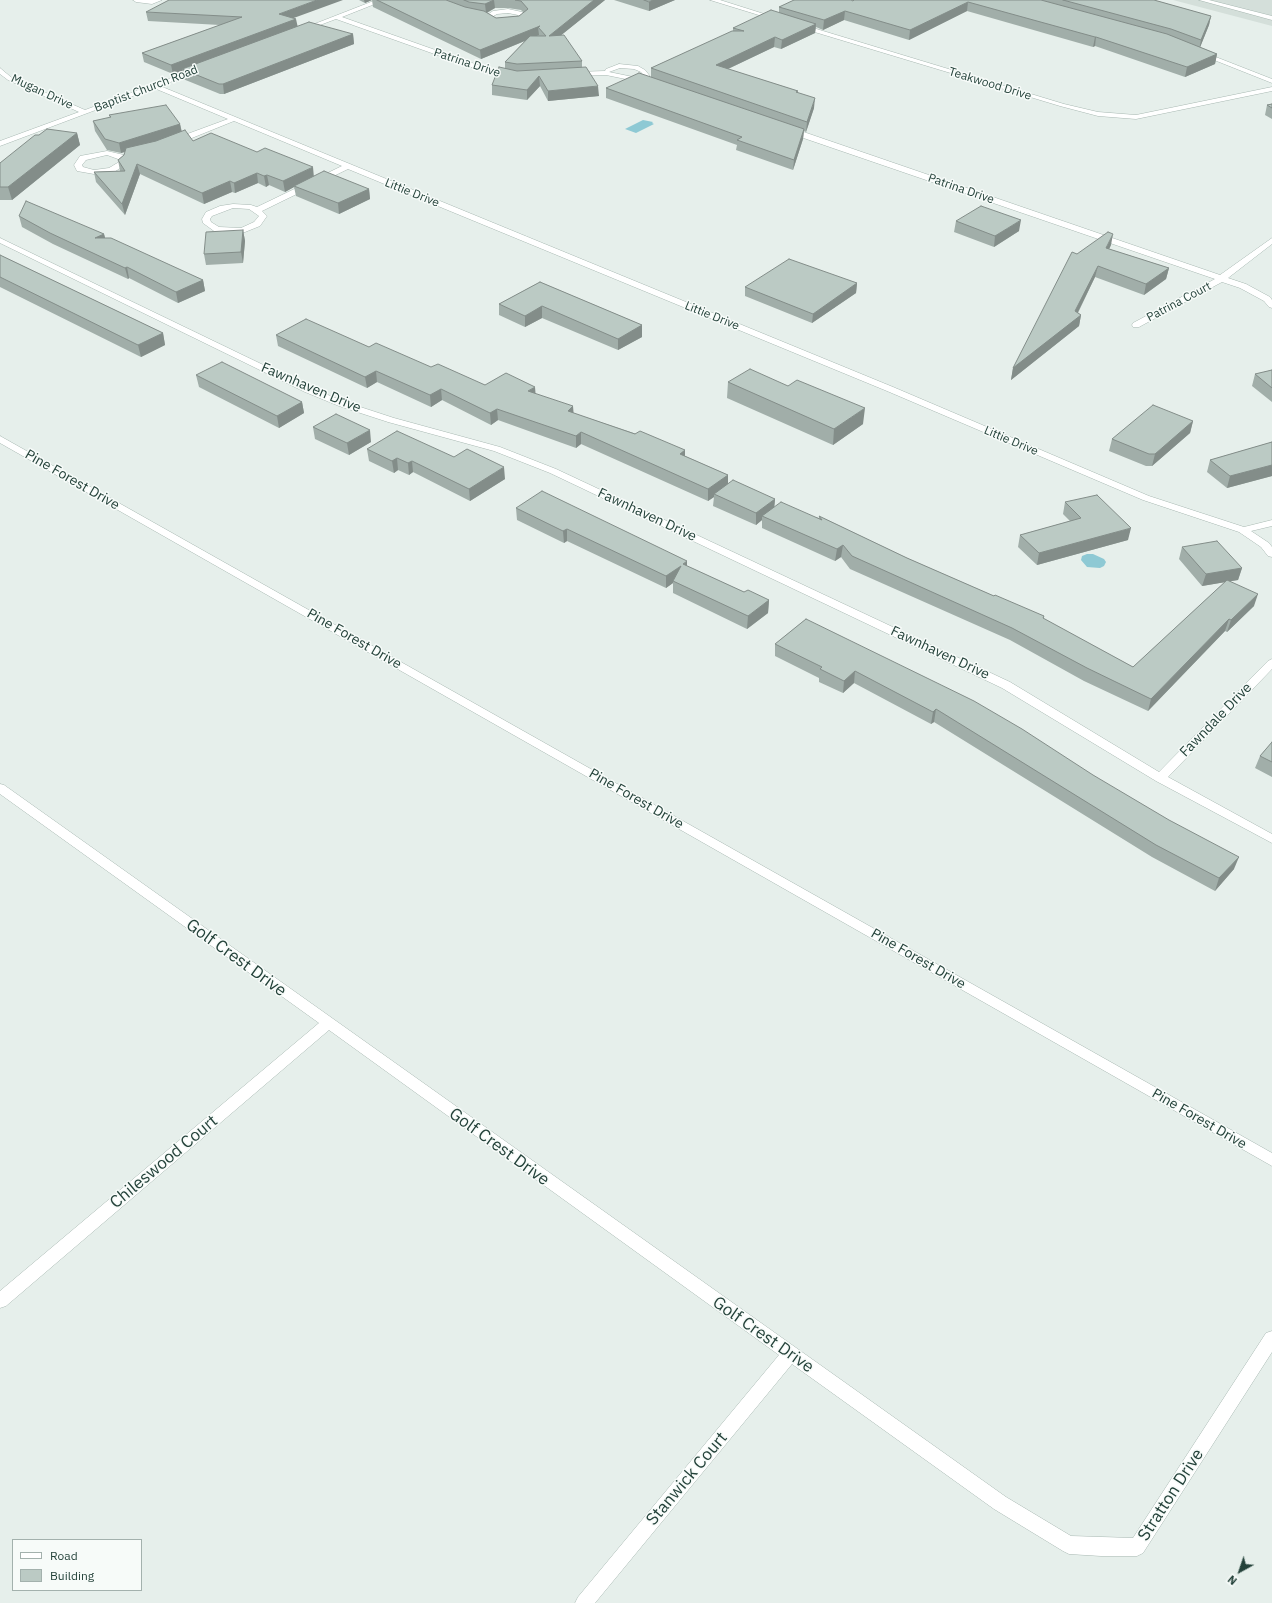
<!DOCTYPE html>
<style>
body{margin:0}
#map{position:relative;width:1272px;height:1603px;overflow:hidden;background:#e6efeb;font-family:"IBM Plex Sans",sans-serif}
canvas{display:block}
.legend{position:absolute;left:12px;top:1539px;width:130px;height:52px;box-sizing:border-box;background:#f7fbf9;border:1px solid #a3b1ad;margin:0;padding:5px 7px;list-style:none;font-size:12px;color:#24423a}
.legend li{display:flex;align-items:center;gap:8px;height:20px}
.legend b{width:20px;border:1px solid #a3b1ad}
.north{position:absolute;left:1220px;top:1551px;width:40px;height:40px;-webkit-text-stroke:3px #f7fbf9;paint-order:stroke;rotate:220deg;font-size:11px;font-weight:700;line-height:16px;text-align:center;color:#24423a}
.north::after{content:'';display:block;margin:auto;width:14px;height:18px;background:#24423a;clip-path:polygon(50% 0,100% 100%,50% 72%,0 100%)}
</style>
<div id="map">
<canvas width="1272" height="1603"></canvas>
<ul class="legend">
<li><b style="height:5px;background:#fff"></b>Road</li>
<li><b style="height:11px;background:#bbcac4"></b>Building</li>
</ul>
<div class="north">N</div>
</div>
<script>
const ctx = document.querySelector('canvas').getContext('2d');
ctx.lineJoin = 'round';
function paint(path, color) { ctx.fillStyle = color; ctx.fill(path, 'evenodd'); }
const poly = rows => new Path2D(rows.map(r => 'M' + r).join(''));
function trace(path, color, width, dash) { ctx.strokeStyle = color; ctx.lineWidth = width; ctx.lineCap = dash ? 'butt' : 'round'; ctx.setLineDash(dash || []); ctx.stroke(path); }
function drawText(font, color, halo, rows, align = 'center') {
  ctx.font = font + ' "IBM Plex Sans",sans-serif'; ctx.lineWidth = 3; ctx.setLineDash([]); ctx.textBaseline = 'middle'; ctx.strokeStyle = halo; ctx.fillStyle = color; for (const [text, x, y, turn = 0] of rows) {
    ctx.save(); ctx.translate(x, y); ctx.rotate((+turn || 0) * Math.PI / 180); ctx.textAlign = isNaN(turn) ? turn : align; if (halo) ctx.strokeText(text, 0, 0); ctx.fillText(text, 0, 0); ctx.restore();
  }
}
paint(poly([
 [1173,0,1272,0,1272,26]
]), '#d4dfda');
paint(poly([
 [643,120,653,122,652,123,654,124,636,133,625,129],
 [1087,554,1093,554,1104,559,1106,562,1104,566,1100,568,1087,567,1081,560,1082,556]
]), '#8ec9d4');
const minor = poly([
 [133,0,162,0,152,4,136,2,133,0],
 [376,0,385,0,342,17,489,69,515,76,512,78,485,72,336,19,304,31,299,30,376,0],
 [710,0,720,0,780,19,775,20,710,0],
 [1199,0,1209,0,1272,16,1272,20,1199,0],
 [508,9,522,12,527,18,519,24,496,26,486,20,484,17,493,11,508,9],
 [508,13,518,15,520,18,515,21,497,22,490,18,497,14,508,13],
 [800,24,1064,104,1098,112,1136,115,1272,87,1272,91,1136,119,1098,116,1060,106,798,27,797,26,800,24],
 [1199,52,1203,52,1272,79,1272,83,1199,54,1199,52],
 [619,64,638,66,645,70,649,75,649,81,645,83,606,75,575,76,572,74,575,72,605,71,606,69,619,64],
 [620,68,634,69,641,72,644,76,643,79,609,72,620,68],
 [0,68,12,78,85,110,195,69,199,69,199,71,160,86,893,387,1149,496,1244,527,1272,520,1272,526,1251,531,1269,543,1272,547,1272,557,1268,556,1261,547,1239,532,1143,500,887,391,348,169,262,211,267,216,260,226,245,232,233,233,214,231,203,223,202,219,206,212,220,206,233,204,251,205,257,207,342,166,234,121,177,144,171,144,171,140,228,119,154,88,0,146,0,141,79,112,8,80,0,74,0,68],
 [233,208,249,209,259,216,254,222,241,228,219,227,211,222,210,219,212,216,233,208],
 [786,128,792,128,1220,275,1272,238,1272,244,1228,278,1246,284,1270,297,1272,300,1272,308,1269,307,1264,301,1240,288,1222,282,1139,327,1133,327,1132,325,1133,323,1215,279,786,132,786,128],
 [107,151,124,155,127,160,125,165,114,172,94,174,77,171,74,165,80,156,107,151],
 [107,155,118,159,119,162,109,168,94,170,83,167,82,165,86,160,107,155],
 [0,238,311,388,345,402,394,418,500,447,556,469,1010,682,1159,772,1268,661,1272,659,1272,669,1168,777,1272,834,1272,843,1156,781,1002,688,550,473,494,451,388,422,339,406,305,392,0,243,0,238],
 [0,436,1272,1153,1272,1166,0,443,0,436],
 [0,784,4,785,1006,1497,1071,1536,1133,1538,1266,1333,1272,1331,1272,1352,1143,1553,1137,1556,1101,1556,1069,1554,1063,1551,994,1509,792,1364,595,1603,575,1603,578,1597,779,1355,329,1030,6,1306,0,1308,0,1291,319,1023,0,794,0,784]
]);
trace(minor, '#a8b8b2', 1);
paint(minor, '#fff');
paint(poly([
 [359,0,372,0,365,3],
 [372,0,605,0,561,35,582,61,582,68,599,96,548,101,540,86,527,100,492,95,492,85,505,68,505,62,525,41,481,59,373,7],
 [495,8,508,8,521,10,524,13,519,16,496,18,487,13],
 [614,0,675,0,649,11],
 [854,0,1154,0,1211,16,1209,25,1200,47,1217,54,1215,64,1185,77,1095,46,1093,47,967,11,909,40,844,20,823,30,816,27,815,33,781,49,774,47,728,69,798,91,797,92,814,108,806,132,804,131,803,139,793,170,736,150,737,145,606,98,606,88,651,77,651,68,733,31,733,28,779,13,779,7],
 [146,12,293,18,297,26,353,34,354,44,224,94,220,94,183,79,182,71,173,74,144,62,142,53,220,25,148,21],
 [1272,104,1272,119,1265,115,1267,105],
 [109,115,180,124,182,132,193,141,314,176,369,189,370,199,339,214,296,196,294,187,285,192,269,185,266,187,258,183,235,193,232,192,204,204,140,174,125,215,96,182,94,172,120,171,118,160,124,155,125,152,121,153,107,150,95,131,93,121,110,118],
 [77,133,80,145,12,200,0,200,0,163,39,135],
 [19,216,104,234,105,238,203,280,205,291,178,303,129,278,128,279,53,244,22,227],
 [956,221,1019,231,994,247,954,232],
 [243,230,245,241,243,263,206,265,204,254],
 [1111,245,1109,249,1169,268,1166,279,1144,295,1095,277,1078,313,1081,315,1079,326,1011,380,1013,368,1077,254],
 [0,255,163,333,165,345,141,357,0,287],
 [540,282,642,325,642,337,618,350,542,318,525,327,499,315,499,304],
 [857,283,856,293,812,323,745,296,745,287],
 [276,335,369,347,485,385,535,394,573,413,685,450,685,456,728,475,728,483,775,499,774,507,819,518,819,516,907,558,994,596,1044,616,1044,619,1133,667,1225,582,1202,586,1179,559,1182,547,1242,568,1238,580,1230,581,1254,606,1227,632,1225,631,1148,711,1084,681,1010,640,850,569,841,557,835,561,762,528,762,520,756,525,713,506,714,497,708,501,581,444,576,448,498,420,491,425,442,400,431,407,377,382,367,388,278,346],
 [1272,370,1272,402,1252,386,1255,374],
 [196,375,302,402,304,413,279,428,199,387],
 [728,382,788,386,863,424,833,445,727,398],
 [1193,421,1190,433,1152,466,1146,466,1109,451,1112,439],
 [313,427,371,442,349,455,315,439],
 [1272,442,1272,476,1227,488,1207,472,1210,460],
 [367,449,454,457,505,479,470,501,413,472,409,475,398,470,394,473,369,461],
 [1065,502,1128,540,1037,565,1018,547,1020,535,1070,521,1063,514],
 [516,508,687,566,744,592,769,600,768,613,747,629,673,593,673,583,666,588,567,541,564,543,517,520],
 [806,619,1234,869,1215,891,1152,857,934,722,931,724,854,683,843,693,819,682,819,678,775,656,775,644],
 [1272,742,1272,777,1255,768,1260,756]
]), '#a1aea9');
paint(poly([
 [317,0,343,0,280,23,279,14],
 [364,0,372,0,365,3],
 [494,0,495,8,486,13,485,4],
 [594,0,605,0,549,45,549,36],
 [653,0,675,0,649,11,649,2],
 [968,2,967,11,909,40,910,30],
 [845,11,844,20,823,30,824,20],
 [1211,16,1209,25,1199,50,1201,40],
 [296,19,298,28,182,69,182,71,173,74,171,65],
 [816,24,815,33,781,49,782,40],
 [540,26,538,27,539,35,481,59,480,50],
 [353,34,354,44,224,94,223,84],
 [775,37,774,47,715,75,716,65],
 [1095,37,1096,37,1095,46,1093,47],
 [1217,54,1215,64,1185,77,1187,67],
 [539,76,540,86,527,100,527,90],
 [598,86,599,96,548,101,548,91],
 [815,98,814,108,806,132,807,122],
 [180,124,182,134,121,153,119,143],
 [804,129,803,139,793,170,794,160],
 [77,133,80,145,12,200,8,187],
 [137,164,140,174,125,215,122,204],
 [313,167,314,178,294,186,294,187,285,192,283,181],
 [257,173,258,183,235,193,234,183],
 [267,175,269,185,266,187,264,176],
 [230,181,232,192,204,204,202,193],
 [369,189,370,199,339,214,338,203],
 [1021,220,1019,231,994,247,995,236],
 [243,230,245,241,243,263,241,252],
 [104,234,107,245,95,238],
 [1113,234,1111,245,1104,259,1106,248],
 [1098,266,1095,277,1074,320,1081,315,1079,326,1011,380,1013,368,1075,311],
 [127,267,129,278,128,279,125,268],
 [1169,268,1166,279,1144,295,1146,284],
 [203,280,205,291,178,303,176,292],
 [857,283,856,293,812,323,813,314],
 [542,306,542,318,525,327,525,316],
 [642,325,642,337,618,350,618,339],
 [163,333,165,345,141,357,138,345],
 [376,371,377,382,367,388,365,377],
 [535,387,536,399,528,391],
 [441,389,442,400,431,407,430,395],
 [302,402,304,413,279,428,277,416],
 [573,406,574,418,568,411],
 [865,408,863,424,833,445,834,429],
 [497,409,498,420,491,425,490,413],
 [1193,421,1190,433,1152,466,1155,454],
 [370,430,371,442,349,455,347,443],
 [581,432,581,444,576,448,576,436],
 [685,450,685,462,680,454],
 [397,458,398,470,394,473,392,461],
 [412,461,413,472,409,475,408,463],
 [1272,465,1272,476,1227,488,1230,476],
 [504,467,505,479,470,501,469,489],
 [728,475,728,486,714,494,714,497,708,501,708,489],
 [775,499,774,511,762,516,762,520,756,525,756,513],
 [1131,528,1128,540,1037,565,1039,553],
 [567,529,567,541,564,543,563,531],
 [843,545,841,557,835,561,837,549],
 [687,561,687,573,683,564],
 [681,566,673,581,673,583,666,588,666,576],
 [1242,568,1238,580,1202,586,1206,574],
 [1258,594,1254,606,1227,632,1231,620],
 [769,600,768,613,747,629,748,616],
 [1229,619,1225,631,1148,711,1151,699],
 [855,671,854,683,843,693,844,681],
 [936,709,934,722,931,724,933,712],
 [1239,857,1234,869,1215,891,1219,878]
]), '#838d89');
const building = poly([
 [169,0,317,0,279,14,296,19,171,65,142,53,242,17,146,12,169,0],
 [377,0,446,0,465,7,484,11,496,18,519,16,528,9,521,1,515,0,594,0,549,36,564,35,582,61,517,64,505,62,530,36,546,36,538,27,540,26,480,50,377,0],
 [464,0,494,0,485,4,469,2,464,0],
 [644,0,653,0,649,2,644,0],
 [794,0,851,0,853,1,854,0,1041,0,1167,34,1217,54,1187,67,1096,37,1095,37,968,2,910,30,845,11,824,20,779,7,794,0],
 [1063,0,1154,0,1211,16,1201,40,1171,29,1063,0],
 [771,10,816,24,782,40,775,37,716,65,798,91,796,92,815,98,807,122,651,68,732,31,744,31,733,28,771,10],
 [309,22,353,34,223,84,219,84,182,69,309,22],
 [499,67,517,71,586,67,598,86,548,91,539,76,527,90,492,85,499,67],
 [639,73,804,129,794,160,737,140,742,137,606,88,639,73],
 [1272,104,1272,108,1267,105,1272,104],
 [166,105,180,124,119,143,105,139,93,121,111,117,109,115,166,105],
 [47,129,77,133,8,187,0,187,0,163,35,135,39,135,47,129],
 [185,130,193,141,211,133,257,152,265,148,313,167,283,181,267,175,264,176,257,173,234,183,230,181,202,193,137,164,122,204,94,172,125,171,118,160,124,155,126,148,156,141,185,130],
 [324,171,369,189,338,203,294,186,324,171],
 [26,201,104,234,95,238,111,238,203,280,176,292,127,267,125,268,50,233,19,216,26,201],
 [981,206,1021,220,995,236,956,221,981,206],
 [243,230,241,252,204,254,206,232,243,230],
 [1108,232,1113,234,1106,248,1169,268,1146,284,1098,266,1075,311,1081,315,1013,368,1072,252,1077,254,1108,232],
 [0,255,163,333,138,345,0,277,0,255],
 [789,259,857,283,813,314,745,287,789,259],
 [540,282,642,325,618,339,542,306,525,316,499,304,540,282],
 [306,319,369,347,376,343,431,367,438,364,485,385,506,373,535,387,528,391,573,406,568,411,635,434,640,431,685,450,680,454,728,475,708,489,581,432,576,436,497,409,490,413,441,389,430,395,376,371,365,377,276,335,306,319],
 [222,362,302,402,277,416,196,375,222,362],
 [750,369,788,386,797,380,865,408,834,429,728,382,750,369],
 [1272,370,1272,388,1255,374,1272,370],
 [1153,405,1193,421,1155,454,1149,454,1112,439,1153,405],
 [336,414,370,430,347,443,313,427,336,414],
 [397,431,454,457,467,449,504,467,469,489,412,461,408,463,397,458,392,461,367,449,397,431],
 [1272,442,1272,465,1230,476,1210,460,1272,442],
 [733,480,775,499,756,513,714,494,733,480],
 [542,491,687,561,683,564,744,592,748,590,769,600,748,616,673,581,681,566,666,576,567,529,563,531,516,508,542,491],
 [1097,495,1131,528,1039,553,1020,535,1081,518,1065,502,1097,495],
 [781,502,822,520,819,516,907,558,994,596,995,595,1044,616,1043,618,1133,667,1227,580,1258,594,1231,620,1229,619,1151,699,1087,668,1012,628,852,556,843,545,837,549,762,516,781,502],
 [1217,541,1242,568,1206,574,1182,547,1217,541],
 [806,619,974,701,1022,729,1093,775,1169,820,1239,857,1219,878,1156,845,936,709,933,712,855,671,844,681,820,669,822,667,775,644,806,619],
 [1272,742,1272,762,1260,756,1272,742]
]);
paint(building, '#bbcac4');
trace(building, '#838d89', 1);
drawText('12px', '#24423a', '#f7fbf9', [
 ["Patrina Drive",467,63,18],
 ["Teakwood Drive",990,84,17],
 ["Baptist Church Road",146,89,-21],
 ["Mugan Drive",42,92,25],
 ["Patrina Drive",961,189,19],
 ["Littie Drive",412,193,22],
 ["Patrina Court",1179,302,-28],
 ["Littie Drive",712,316,22],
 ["Littie Drive",1011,441,23]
]);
drawText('14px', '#24423a', '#f7fbf9', [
 ["Fawnhaven Drive",311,388,23],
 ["Pine Forest Drive",72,480,30],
 ["Fawnhaven Drive",647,515,25],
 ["Pine Forest Drive",354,639,30],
 ["Fawnhaven Drive",940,653,25],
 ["Fawndale Drive",1216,720,-46],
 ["Pine Forest Drive",636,799,30],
 ["Pine Forest Drive",918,959,30],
 ["Pine Forest Drive",1199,1119,30]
]);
drawText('17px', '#24423a', '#f7fbf9', [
 ["Golf Crest Drive",236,958,36],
 ["Golf Crest Drive",499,1147,36],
 ["Chileswood Court",164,1162,-40],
 ["Golf Crest Drive",763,1335,35],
 ["Stanwick Court",687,1479,-50],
 ["Stratton Drive",1171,1495,-57]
]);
</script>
